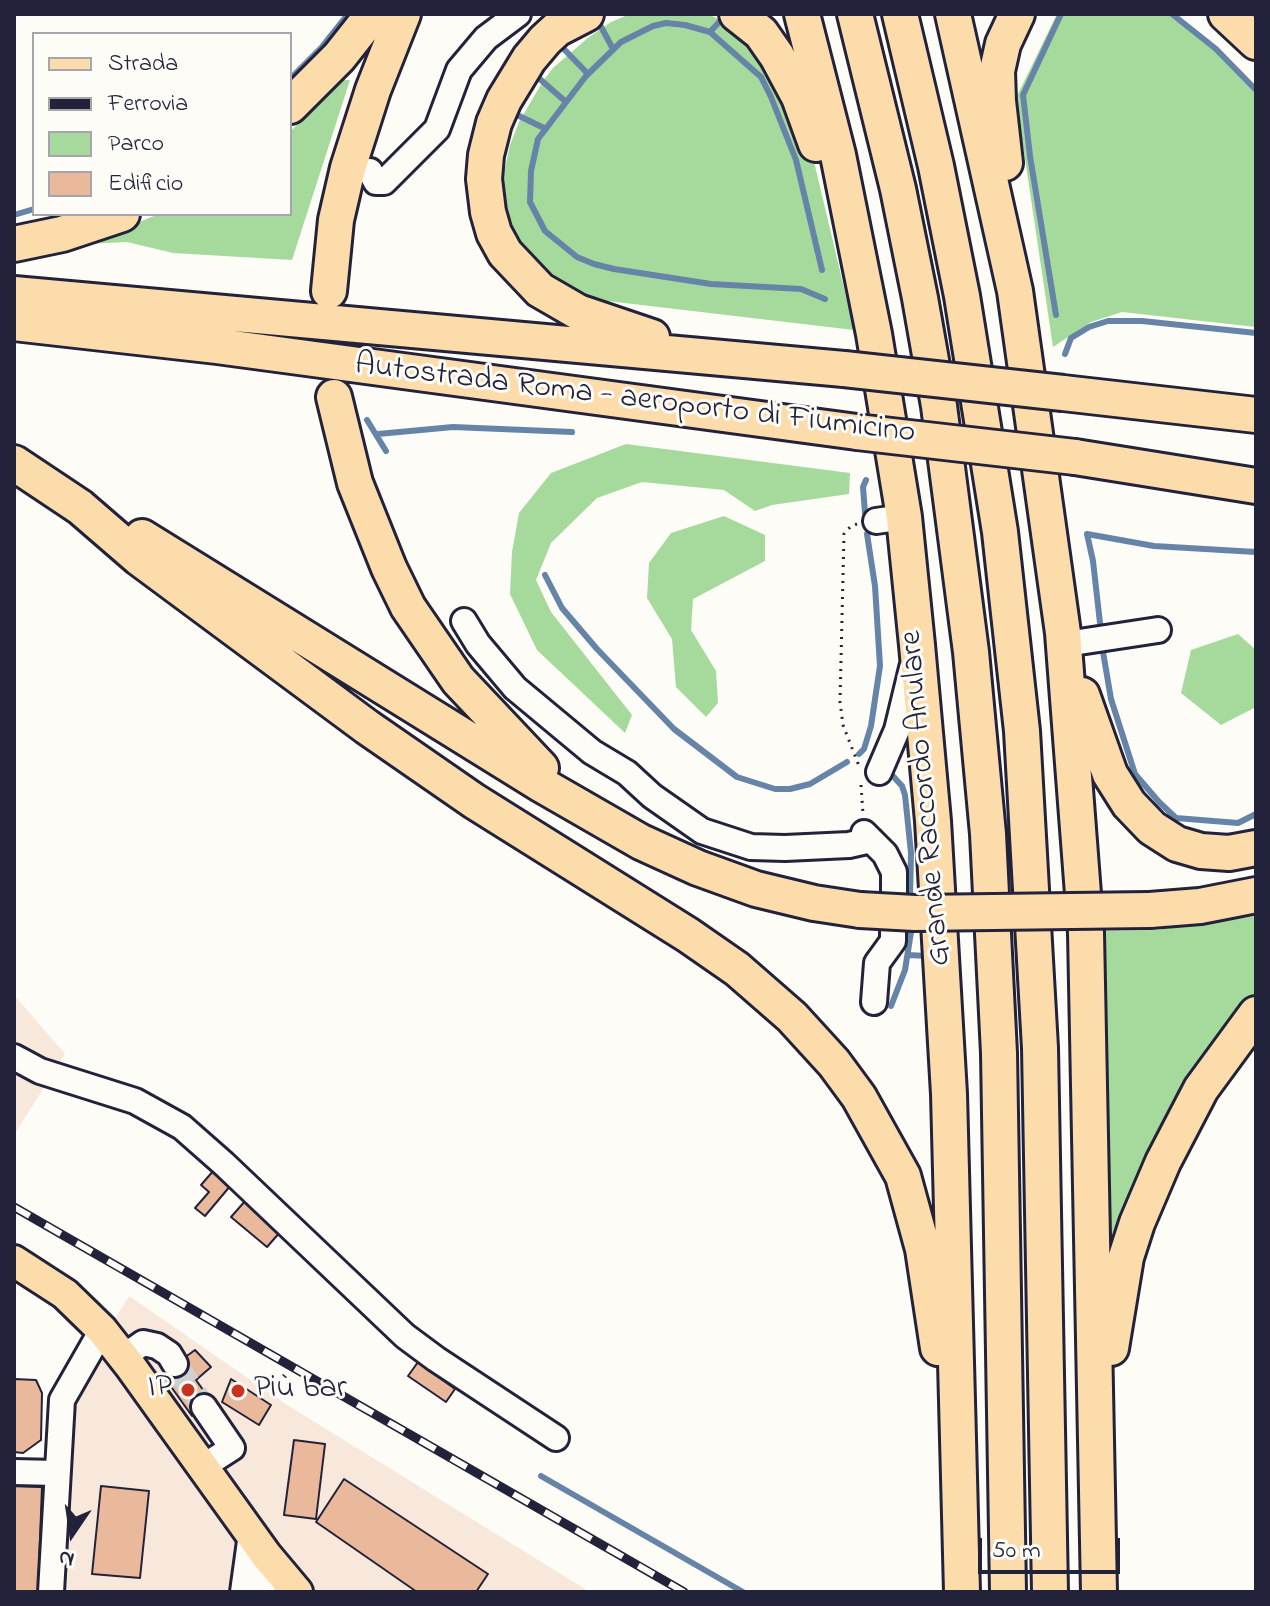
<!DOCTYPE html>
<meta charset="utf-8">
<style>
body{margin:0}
#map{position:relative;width:1270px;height:1606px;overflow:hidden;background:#fdfcf7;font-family:"Indie Flower",sans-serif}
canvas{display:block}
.frame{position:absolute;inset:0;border:16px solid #22223b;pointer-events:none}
.legend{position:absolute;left:32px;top:32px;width:260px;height:184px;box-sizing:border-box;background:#fdfcf7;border:2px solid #a5a5ac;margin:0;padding:10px 14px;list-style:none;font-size:24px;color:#22223b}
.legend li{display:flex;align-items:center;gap:16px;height:40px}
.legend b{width:40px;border:2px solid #a5a5ac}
.north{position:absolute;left:32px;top:1494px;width:80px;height:80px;-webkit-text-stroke:6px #fdfcf7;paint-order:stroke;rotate:193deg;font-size:22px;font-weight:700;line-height:32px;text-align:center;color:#22223b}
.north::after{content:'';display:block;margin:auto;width:28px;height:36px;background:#22223b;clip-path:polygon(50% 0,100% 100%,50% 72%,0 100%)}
.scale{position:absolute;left:978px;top:1538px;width:142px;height:36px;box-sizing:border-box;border:4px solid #22223b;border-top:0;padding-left:10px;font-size:24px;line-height:28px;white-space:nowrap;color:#22223b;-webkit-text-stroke:6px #fdfcf7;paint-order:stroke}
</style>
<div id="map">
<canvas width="1270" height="1606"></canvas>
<div class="frame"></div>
<ul class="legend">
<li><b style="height:10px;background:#fddcac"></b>Strada</li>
<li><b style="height:10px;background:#22223b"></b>Ferrovia</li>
<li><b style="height:22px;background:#a6da9c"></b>Parco</li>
<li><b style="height:22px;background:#eab99b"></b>Edificio</li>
</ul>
<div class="north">N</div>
<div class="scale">50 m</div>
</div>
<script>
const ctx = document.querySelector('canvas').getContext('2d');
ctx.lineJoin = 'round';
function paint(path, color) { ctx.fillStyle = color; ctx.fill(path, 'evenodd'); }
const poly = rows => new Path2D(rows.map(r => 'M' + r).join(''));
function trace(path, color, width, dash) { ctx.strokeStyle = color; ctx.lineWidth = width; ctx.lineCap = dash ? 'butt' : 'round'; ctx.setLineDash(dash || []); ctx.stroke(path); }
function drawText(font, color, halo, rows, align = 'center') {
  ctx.font = font + ' "Indie Flower",sans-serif'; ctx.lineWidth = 6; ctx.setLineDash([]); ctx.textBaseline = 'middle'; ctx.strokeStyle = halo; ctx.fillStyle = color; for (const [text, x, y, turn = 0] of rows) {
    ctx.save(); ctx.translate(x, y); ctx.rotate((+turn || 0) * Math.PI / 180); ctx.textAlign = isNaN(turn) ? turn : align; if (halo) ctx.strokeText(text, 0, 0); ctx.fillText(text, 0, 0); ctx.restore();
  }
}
paint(poly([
 [14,995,65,1054,14,1135],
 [129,1296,284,1403,590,1592,63,1592,64,1401]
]), '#f7e8db');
paint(poly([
 [630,14,708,14,733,26,755,45,811,149,854,330,599,300,570,291,529,265,502,214,503,177,510,145,519,122,543,81,553,68,589,37,611,22],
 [1057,14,1170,14,1220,53,1256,94,1256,327,1122,312,1091,322,1053,347,1016,98],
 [340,80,350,80,292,260,173,253,127,242,85,244,159,214,290,214,290,132],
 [626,444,850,473,849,494,772,505,755,511,724,490,642,482,597,498,551,543,536,580,551,612,632,715,625,733,537,650,510,594,512,552,519,513,551,473],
 [724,516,765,535,765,561,693,599,691,630,716,671,718,703,706,717,676,687,672,639,647,598,649,563,671,533],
 [1238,634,1256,650,1256,707,1221,725,1181,693,1191,650],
 [1256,916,1256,1007,1120,1239,1107,1240,1100,931,1157,930]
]), '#a6da9c');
trace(poly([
 [1172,14,1216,49,1256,90],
 [599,23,613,49],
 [710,32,722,19],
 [561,46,588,74],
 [533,73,566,102],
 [290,79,321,48,348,14],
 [509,111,546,129],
 [14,215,34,209],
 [822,270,796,160,771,97,761,77,710,32,685,25,666,23,653,26,621,42,586,76,538,139,531,171,530,202,545,231,577,257,594,264,614,269,711,284,801,289,825,299],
 [1056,315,1030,156,1023,95,1061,14],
 [1065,354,1071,338,1089,327,1108,321,1142,321,1256,333],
 [367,420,386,451],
 [378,434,453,427,572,432],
 [865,513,863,487,866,480],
 [545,575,562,608,597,649,674,729,737,777,775,789,790,789,810,784,847,762],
 [1100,623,1093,561,1087,534,1154,546,1256,552],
 [1102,646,1111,699,1135,774,1159,802,1176,818,1238,823,1256,814],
 [859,754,864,749,871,726,880,666,875,586,867,534],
 [892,775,902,786,905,795,911,853,910,897],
 [908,955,927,956],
 [891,1006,905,970,911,932],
 [541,1476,743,1592]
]), '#6684a8', 6);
const building = poly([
 [214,1170,231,1185,205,1216,195,1208,209,1192,201,1185,214,1170],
 [246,1200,281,1231,267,1247,231,1217,246,1200],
 [195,1350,211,1367,196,1380,211,1401,192,1416,162,1374,195,1350],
 [418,1362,455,1389,446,1402,408,1376,418,1362],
 [14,1379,36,1380,42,1393,41,1440,23,1453,14,1452,14,1379],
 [231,1379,271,1405,259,1425,222,1402,231,1379],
 [294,1440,325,1444,316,1519,284,1515,294,1440],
 [344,1479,488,1574,476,1592,417,1592,316,1522,344,1479],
 [14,1486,42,1487,38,1592,14,1592,14,1486],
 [101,1486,149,1491,140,1578,92,1574,101,1486]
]);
paint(building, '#eab99b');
trace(building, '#22223b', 2);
trace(poly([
 [175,1364,204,1407]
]), '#d1d0d1', 24, [24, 12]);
const minor = poly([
 [370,171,376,182,384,182,437,129,459,70,486,38,518,14],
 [876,521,904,517],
 [464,621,478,644,515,688,592,752,627,773,652,796,702,831,751,847,785,848,849,845,871,840],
 [1066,644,1158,630],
 [879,772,897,730,912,668],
 [864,833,885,854,894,872,894,897],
 [874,1002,877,963,893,941,893,931],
 [14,1057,40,1071,135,1101,182,1127,224,1164,405,1336,436,1359,556,1438],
 [123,1357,143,1343,157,1346,169,1354,175,1364],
 [204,1466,232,1448,204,1407],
 [14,1472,56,1473],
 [51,1592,62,1400,102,1330],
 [243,1592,251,1534],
 [263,1592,266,1555]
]);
const major = poly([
 [14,1261,65,1294,102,1330,131,1367,266,1555,297,1592]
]);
const highway = poly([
 [586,14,557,29,545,40,529,59,504,100,494,123,486,155,484,179,488,212,494,233,505,253,540,290,578,312,652,337],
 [737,14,761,33,777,56,799,97,816,144],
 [802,14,838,155,874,334,904,517,917,645,933,821,949,1094,962,1592],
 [855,14,898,189,920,298,939,406,971,652,988,834,999,1053,1008,1592],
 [900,14,936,166,962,296,1000,532,1022,731,1040,1048,1050,1592],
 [953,14,1015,291,1063,633,1086,933,1099,1592],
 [1226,14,1256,42],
 [290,106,339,57,373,14],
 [1005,163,998,101,997,71,1003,44,1017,14],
 [14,244,62,234,122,214],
 [329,291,336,220,348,168,373,90,403,14],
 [14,294,844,369],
 [14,323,217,346,857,432],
 [1063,393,1256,415],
 [334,397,355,483,389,568,408,607,458,680,541,768],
 [1075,457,1256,486],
 [14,463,80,507,139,558,367,727,474,801,688,935,737,969,792,1017,834,1063,859,1097,903,1176,923,1249,938,1348],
 [142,537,542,785,641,842,698,868,756,889,814,903,860,910],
 [1082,695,1110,774,1129,804,1152,828,1177,844,1201,851,1229,853,1256,848],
 [1150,910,1200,906,1256,895],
 [1111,1348,1126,1257,1137,1223,1163,1162,1201,1089,1256,1014]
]);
trace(minor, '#22223b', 30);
trace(major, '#22223b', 36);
trace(highway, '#22223b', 40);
trace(poly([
 [857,524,851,526,844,534,840,702,843,725,859,766],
 [861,785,863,814]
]), '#22223b', 3, [2, 6]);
trace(minor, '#fdfcf7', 24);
trace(major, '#fddcac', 30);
trace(highway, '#fddcac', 34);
const rail = poly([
 [14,1207,684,1592]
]);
trace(rail, '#22223b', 9);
trace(rail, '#fdfcf7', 6, [18]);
const highwayBridge = poly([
 [844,369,1063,393],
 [857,432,1075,457],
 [860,910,915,913,1150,910]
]);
trace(highwayBridge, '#22223b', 40, []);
trace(highwayBridge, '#fddcac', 34);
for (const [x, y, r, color] of [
 [188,1390,8,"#c8321e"],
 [238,1391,8,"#c8321e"]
]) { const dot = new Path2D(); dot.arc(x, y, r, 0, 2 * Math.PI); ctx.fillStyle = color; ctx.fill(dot); trace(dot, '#fdfcf7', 3); }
drawText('32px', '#22223b', '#fdfcf7', [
 ["Autostrada Roma - aeroporto di Fiumicino",635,401,7],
 ["Grande Raccordo Anulare",928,798,-95]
]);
drawText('32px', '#22223b', '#fdfcf7', [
 ["IP",172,1390],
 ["Più bar",254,1391,"left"]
], 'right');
</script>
